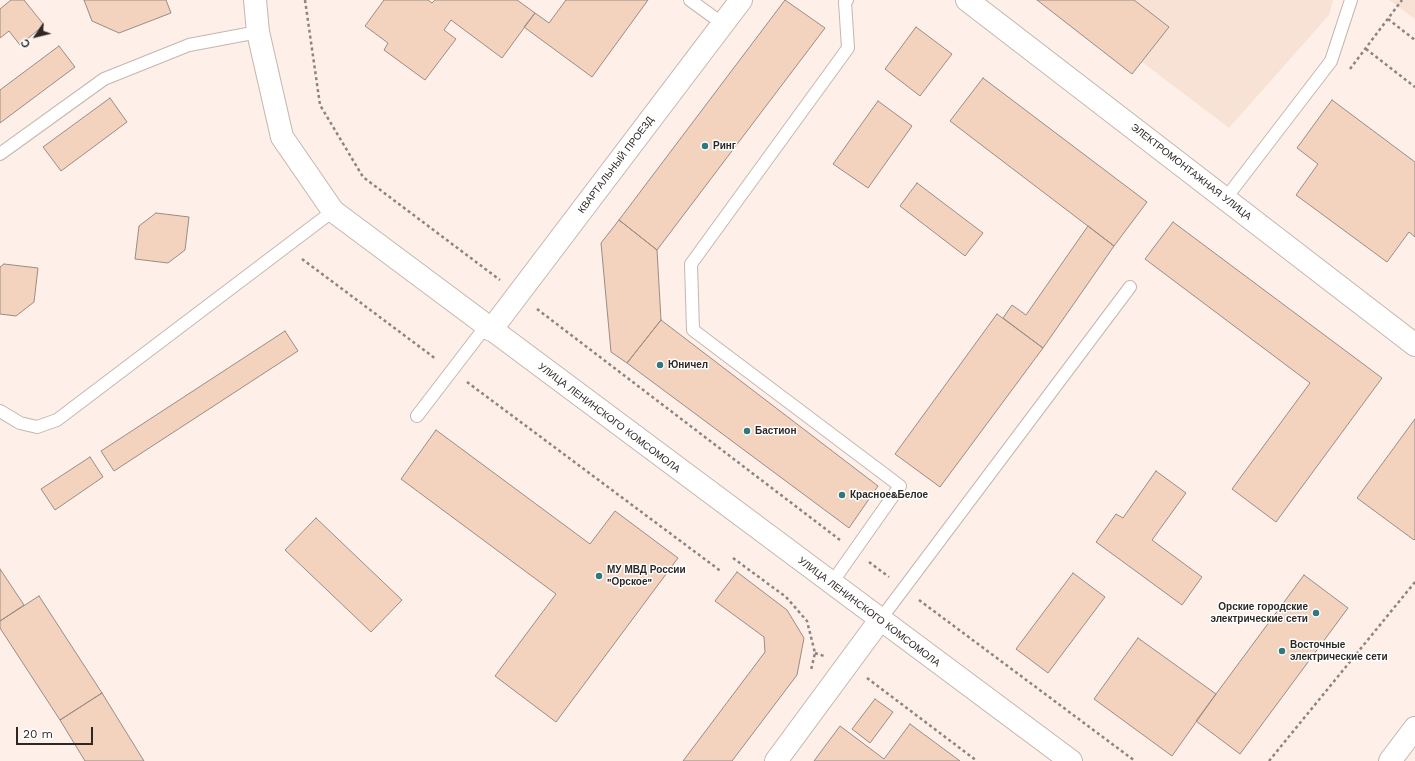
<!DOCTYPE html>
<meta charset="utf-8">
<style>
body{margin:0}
#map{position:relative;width:1415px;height:761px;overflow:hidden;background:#fef0e8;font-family:"Work Sans",sans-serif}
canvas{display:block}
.north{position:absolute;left:16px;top:16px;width:40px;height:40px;-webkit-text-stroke:3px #fff;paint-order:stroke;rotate:235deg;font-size:11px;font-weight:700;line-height:16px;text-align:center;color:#2d2825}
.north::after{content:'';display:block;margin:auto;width:14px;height:18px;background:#2d2825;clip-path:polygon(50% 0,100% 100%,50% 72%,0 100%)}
.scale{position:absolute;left:16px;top:727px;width:77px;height:18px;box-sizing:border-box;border:2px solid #2d2825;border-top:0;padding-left:5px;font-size:12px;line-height:14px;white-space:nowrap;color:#2d2825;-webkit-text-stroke:3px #fff;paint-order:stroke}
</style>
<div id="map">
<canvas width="1415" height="761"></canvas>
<div class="north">С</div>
<div class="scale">20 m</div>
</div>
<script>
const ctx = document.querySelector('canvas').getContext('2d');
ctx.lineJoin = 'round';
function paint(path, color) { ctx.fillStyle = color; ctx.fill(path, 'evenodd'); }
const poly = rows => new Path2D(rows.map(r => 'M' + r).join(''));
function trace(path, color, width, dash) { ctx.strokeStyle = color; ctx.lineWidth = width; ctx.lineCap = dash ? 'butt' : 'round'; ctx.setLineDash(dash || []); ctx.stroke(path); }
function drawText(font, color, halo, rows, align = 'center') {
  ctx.font = font + ' "Work Sans",sans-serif'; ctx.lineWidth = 3; ctx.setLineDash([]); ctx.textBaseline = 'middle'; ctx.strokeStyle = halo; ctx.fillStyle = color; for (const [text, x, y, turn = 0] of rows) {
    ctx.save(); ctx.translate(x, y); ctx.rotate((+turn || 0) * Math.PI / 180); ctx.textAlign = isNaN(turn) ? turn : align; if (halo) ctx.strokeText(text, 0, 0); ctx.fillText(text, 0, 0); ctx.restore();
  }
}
paint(poly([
 [1037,0,1333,0,1329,15,1229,128,1142,62,1132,74],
 [1389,0,1415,0,1415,19]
]), '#f7e2d5');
const building = poly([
 [11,0,24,0,44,25,20,45,9,31,0,38,0,9,11,0],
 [84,0,166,0,171,13,119,33,92,21,84,0],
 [384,0,428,0,432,3,435,0,517,0,535,13,502,58,451,20,444,30,456,39,425,80,384,50,388,43,365,26,384,0],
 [566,0,648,0,592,77,524,27,535,13,549,23,566,0],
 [785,0,825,28,657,250,619,220,785,0],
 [1037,0,1134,0,1169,27,1132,74,1037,0],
 [916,27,952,54,920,96,885,69,916,27],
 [59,46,75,67,0,123,0,90,59,46],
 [983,78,1147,202,1114,246,950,121,983,78],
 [110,98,127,122,61,171,43,147,110,98],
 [1332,100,1415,162,1415,237,1409,232,1387,262,1296,195,1318,164,1297,148,1332,100],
 [878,101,912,126,868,188,833,164,878,101],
 [917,183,983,233,965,256,900,206,917,183],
 [156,213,189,217,185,250,168,263,135,259,139,226,156,213],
 [619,220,657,250,661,320,627,363,611,352,601,243,619,220],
 [1173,222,1382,378,1276,522,1232,489,1310,383,1145,259,1173,222],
 [1088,226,1114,246,1043,348,1003,318,1012,305,1026,315,1088,226],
 [4,264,38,268,34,302,16,316,0,314,0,267,4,264],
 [997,314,1043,348,940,487,895,454,997,314],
 [661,320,878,486,849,528,627,363,661,320],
 [285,331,298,351,114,471,101,451,285,331],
 [1415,419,1415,539,1414,540,1357,498,1415,419],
 [436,430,590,544,615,511,678,558,556,722,495,676,556,594,401,479,436,430],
 [90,457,103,477,55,510,41,489,90,457],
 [1156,471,1186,493,1152,540,1202,577,1182,605,1096,542,1116,514,1123,518,1156,471],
 [316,518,402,600,371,632,285,550,316,518],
 [0,569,24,605,0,621,0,569],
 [737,572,787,610,804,638,797,675,732,761,683,761,765,652,764,637,715,601,737,572],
 [1073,573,1105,597,1048,673,1016,649,1073,573],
 [1304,575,1348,608,1240,754,1196,721,1304,575],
 [39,596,102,693,60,720,0,628,0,621,39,596],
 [1138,638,1216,694,1172,756,1094,699,1138,638],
 [102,693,144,761,85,761,60,720,102,693],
 [875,699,893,712,870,743,852,729,875,699],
 [910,724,960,761,814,761,840,726,884,759,910,724]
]);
paint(building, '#f3d2be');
trace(building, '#998c84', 1);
const service = poly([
 [690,0,723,24],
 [0,154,104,79,189,45,258,32],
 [1226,198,1331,61,1351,0],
 [0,411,20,423,37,427,57,420,333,211],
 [417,416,486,326],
 [831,584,900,486,693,330,691,264,848,48,845,2,847,0],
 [880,620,1130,287]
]);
const minor = poly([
 [967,0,1415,345],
 [491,330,741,0],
 [776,761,880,620]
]);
const tertiary = poly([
 [255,0,258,32,282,137,333,211,1071,761]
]);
const secondary = poly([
 [1390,761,1415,728]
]);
trace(service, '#c4b6ae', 14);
trace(minor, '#c4b6ae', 24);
trace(tertiary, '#c4b6ae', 24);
trace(secondary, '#c4b6ae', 24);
trace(poly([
 [305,0,320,105,363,177,500,280],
 [1388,19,1415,40],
 [1366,49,1415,87],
 [1350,69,1402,0],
 [302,259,436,359],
 [537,309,840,540],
 [467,382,722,572],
 [733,558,786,597,807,621,815,653,811,670],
 [869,562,889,577],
 [919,600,1135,761],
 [815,653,824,656],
 [867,678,977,761],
 [1269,761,1415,582]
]), '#8d847f', 2.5, [3, 3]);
trace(service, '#fff', 12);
trace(minor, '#fff', 22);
trace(tertiary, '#fff', 22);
trace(secondary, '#fff', 22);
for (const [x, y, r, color] of [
 [705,146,4,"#2f787e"],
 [660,365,4,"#2f787e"],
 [747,431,4,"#2f787e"],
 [842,495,4,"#2f787e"],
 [599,576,4,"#2f787e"],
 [1316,613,4,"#2f787e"],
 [1282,651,4,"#2f787e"]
]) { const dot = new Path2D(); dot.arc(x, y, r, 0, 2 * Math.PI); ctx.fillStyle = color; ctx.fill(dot); trace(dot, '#fff', 1.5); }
drawText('bold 10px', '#2d2825', '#fff', [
 ["Ринг",713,146],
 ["Юничел",668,365],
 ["Бастион",755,431],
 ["Красное&Белое",850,495],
 ["МУ МВД России",607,570],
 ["\"Орское\"",607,582],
 ["Орские городские",1308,607,"right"],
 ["электрические сети",1308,619,"right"],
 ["Восточные",1290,645],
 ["электрические сети",1290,657]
], 'left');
drawText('10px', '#2d2825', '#fff', [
 ["КВАРТАЛЬНЫЙ ПРОЕЗД",616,165,-53],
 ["ЭЛЕКТРОМОНТАЖНАЯ УЛИЦА",1191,172,38],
 ["УЛИЦА ЛЕНИНСКОГО КОМСОМОЛА",609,418,37],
 ["УЛИЦА ЛЕНИНСКОГО КОМСОМОЛА",869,612,37]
]);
</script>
